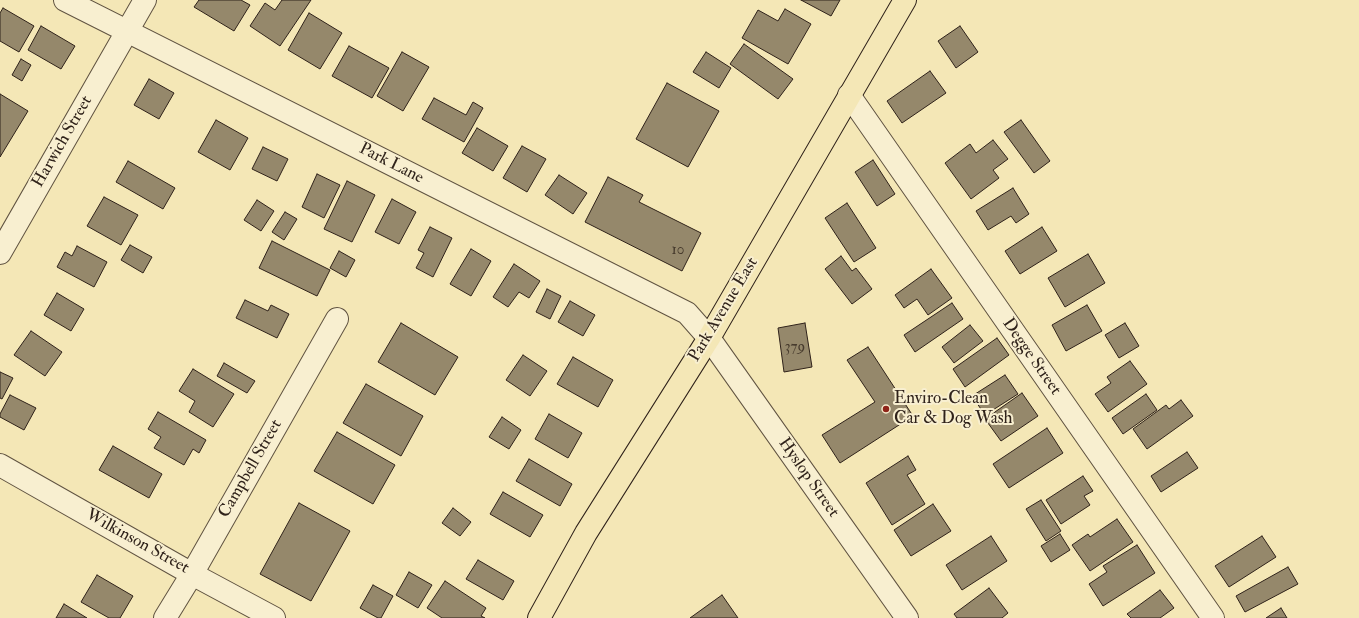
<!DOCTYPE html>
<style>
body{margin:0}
canvas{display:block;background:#f4e7b6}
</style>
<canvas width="1359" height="618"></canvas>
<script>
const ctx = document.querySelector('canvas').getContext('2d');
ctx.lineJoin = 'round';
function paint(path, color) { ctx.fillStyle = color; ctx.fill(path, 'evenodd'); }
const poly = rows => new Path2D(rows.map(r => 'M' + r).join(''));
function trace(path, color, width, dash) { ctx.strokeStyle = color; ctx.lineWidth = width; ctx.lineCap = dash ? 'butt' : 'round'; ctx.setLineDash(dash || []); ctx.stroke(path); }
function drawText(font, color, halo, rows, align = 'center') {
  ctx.font = font + ' "IM FELL Double Pica",serif'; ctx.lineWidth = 4; ctx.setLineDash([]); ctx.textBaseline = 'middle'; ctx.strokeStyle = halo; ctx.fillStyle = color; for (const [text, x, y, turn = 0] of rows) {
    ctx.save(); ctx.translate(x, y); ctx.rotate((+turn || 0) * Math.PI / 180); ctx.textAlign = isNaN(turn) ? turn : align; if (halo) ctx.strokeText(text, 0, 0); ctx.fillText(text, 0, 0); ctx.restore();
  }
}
const building = poly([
 [199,0,241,0,250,5,234,31,194,7,199,0],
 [282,0,311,0,280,46,250,26,265,3,275,10,282,0],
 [801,0,840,0,831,16,801,0],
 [3,8,34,26,19,52,0,41,0,13,3,8],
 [785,9,811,24,788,64,742,38,758,10,778,21,785,9],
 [309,13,342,33,320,69,288,50,309,13],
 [41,26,75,46,61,69,28,50,41,26],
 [960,26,978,52,956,68,938,41,960,26],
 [744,44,793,79,778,99,730,64,744,44],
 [349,46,389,68,372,98,332,76,349,46],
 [402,52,429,67,403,111,377,96,402,52],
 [706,52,731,68,719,88,693,72,706,52],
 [21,59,31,65,22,81,12,75,21,59],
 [930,71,946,93,902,123,887,101,930,71],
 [149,79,174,93,159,119,134,105,149,79],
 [667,83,719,111,688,167,636,139,667,83],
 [0,94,28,111,0,157,0,94],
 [434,98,466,115,473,102,483,108,464,142,422,119,434,98],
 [216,120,248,138,230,170,198,152,216,120],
 [1021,120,1050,161,1034,173,1004,132,1021,120],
 [477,128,508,146,493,171,462,153,477,128],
 [993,140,1008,159,993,170,999,178,971,199,945,163,970,144,976,153,993,140],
 [522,146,546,159,527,192,503,178,522,146],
 [263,147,288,159,277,181,252,169,263,147],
 [873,160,895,194,877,206,855,172,873,160],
 [128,161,175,188,163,209,116,182,128,161],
 [317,174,340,185,324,218,302,207,317,174],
 [559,175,587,193,573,214,545,195,559,175],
 [608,177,643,195,639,202,701,233,682,271,585,222,608,177],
 [347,181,375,195,352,242,324,229,347,181],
 [1013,188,1029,214,1016,223,1011,216,988,230,976,211,1013,188],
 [104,197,138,215,121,245,87,226,104,197],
 [392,199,416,212,399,244,375,232,392,199],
 [257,200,274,211,261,231,244,220,257,200],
 [847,203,876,248,854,262,825,218,847,203],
 [285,212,297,219,284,240,272,232,285,212],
 [430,227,452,238,433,277,416,268,424,253,418,250,430,227],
 [1042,227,1057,251,1020,274,1005,251,1042,227],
 [272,241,330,270,317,296,259,268,272,241],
 [130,245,152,257,143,273,121,260,130,245],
 [77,246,107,262,94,287,57,267,65,252,72,256,77,246],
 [471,249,491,261,471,296,450,284,471,249],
 [339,251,355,260,346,277,330,268,339,251],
 [1088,254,1105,283,1065,307,1048,278,1088,254],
 [841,256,852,271,856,268,872,289,852,304,825,269,841,256],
 [514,264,540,281,529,298,519,292,508,307,493,297,514,264],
 [931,269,952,298,928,315,917,299,904,308,895,295,931,269],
 [547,289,561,296,550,319,536,312,547,289],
 [57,293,84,309,71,331,44,315,57,293],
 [245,300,268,311,271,305,289,314,277,338,236,318,245,300],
 [570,301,595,315,583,336,558,322,570,301],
 [952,303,963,319,915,352,904,335,952,303],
 [1087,305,1102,331,1066,351,1052,325,1087,305],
 [401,323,458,357,435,395,378,362,401,323],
 [805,323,812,367,784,372,778,328,805,323],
 [1125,323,1139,346,1119,358,1105,335,1125,323],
 [970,325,983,341,954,363,942,347,970,325],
 [31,331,62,352,45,376,14,355,31,331],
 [997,338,1009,355,965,387,953,369,997,338],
 [868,347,913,416,840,463,822,435,875,402,847,360,868,347],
 [523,355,547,371,530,396,506,380,523,355],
 [573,357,613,380,598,407,557,384,573,357],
 [1130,361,1147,384,1108,412,1095,394,1111,383,1107,377,1130,361],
 [224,363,255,381,247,393,217,376,224,363],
 [193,369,234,394,213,427,189,412,195,401,179,391,193,369],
 [0,372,13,378,2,399,0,398,0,372],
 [1005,375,1018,394,985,415,972,396,1005,375],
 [366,384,423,416,401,456,343,423,366,384],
 [1022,393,1038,416,1001,441,985,419,1022,393],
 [1146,394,1157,410,1123,434,1112,418,1146,394],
 [10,395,36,408,24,430,0,417,0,414,10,395],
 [1181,400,1193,416,1147,449,1133,429,1166,405,1169,409,1181,400],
 [158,412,206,440,199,453,193,449,184,465,154,448,161,437,148,429,158,412],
 [549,414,582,433,568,458,535,439,549,414],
 [502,417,521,430,509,449,489,437,502,417],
 [1047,428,1063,453,1009,488,993,464,1047,428],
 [337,432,395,465,373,504,314,471,337,432],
 [113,446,162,474,149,498,99,470,113,446],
 [1187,452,1198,468,1161,492,1151,476,1187,452],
 [908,456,916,470,907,475,925,504,892,525,866,483,908,456],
 [529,459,572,484,560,506,516,481,529,459],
 [1083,476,1093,491,1084,496,1090,505,1061,524,1046,500,1083,476],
 [503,492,543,515,530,537,490,514,503,492],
 [1041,500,1061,531,1046,541,1026,509,1041,500],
 [299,503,350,531,311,601,260,574,299,503],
 [933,504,951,531,911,556,894,530,933,504],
 [453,508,471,522,460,536,442,523,453,508],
 [1117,519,1133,542,1090,571,1072,545,1088,534,1090,537,1117,519],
 [1060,534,1070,550,1051,562,1041,546,1060,534],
 [991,536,1007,561,962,590,946,565,991,536],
 [1262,536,1276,557,1229,587,1215,566,1262,536],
 [1137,545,1155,573,1103,606,1089,584,1107,572,1103,566,1137,545],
 [478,560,514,581,503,600,466,579,478,560],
 [1288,567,1298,584,1245,612,1236,596,1288,567],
 [409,572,432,585,418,608,396,595,409,572],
 [97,575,133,596,120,618,109,618,81,602,97,575],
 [445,581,486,608,481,616,485,618,442,618,427,608,445,581],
 [373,585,393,596,381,618,378,618,360,608,373,585],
 [989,588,1008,613,1002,618,957,618,954,614,989,588],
 [1160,590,1174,608,1160,618,1131,618,1127,614,1160,590],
 [722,595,738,618,690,618,722,595],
 [64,604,87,618,56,618,64,604],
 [1281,608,1287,618,1266,618,1281,608]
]);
paint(building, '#95886b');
trace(building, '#2f221a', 1);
const minor = poly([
 [65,0,687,313,709,338,907,618],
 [849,95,1213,618],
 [0,253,145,0],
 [0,465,192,574,274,618],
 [165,618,192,574,337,319]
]);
const major = poly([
 [539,618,586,533,709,338,905,0]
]);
trace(minor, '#605341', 24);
trace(major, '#2f221a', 24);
trace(minor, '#f8efd0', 22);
trace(major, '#f4e7b6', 22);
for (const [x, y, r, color] of [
 [886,409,4,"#8f2418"]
]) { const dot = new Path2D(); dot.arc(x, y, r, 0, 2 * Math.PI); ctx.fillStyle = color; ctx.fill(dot); trace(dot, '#f8efd0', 1.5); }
drawText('15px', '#483c2e', null, [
 ["10",678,251],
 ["379",795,348]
]);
drawText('17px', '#2f221a', '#f8efd0', [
 ["Harwich Street",63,142,-60],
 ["Park Lane",391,164,27],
 ["Park Avenue East",724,310,-59],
 ["Degge Street",1031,357,55],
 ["Campbell Street",251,469,-60],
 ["Hyslop Street",808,478,55],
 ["Wilkinson Street",137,542,29]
]);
drawText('17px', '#2f221a', '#f8efd0', [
 ["Enviro-Clean",894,399],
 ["Car & Dog Wash",894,419]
], 'left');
</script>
